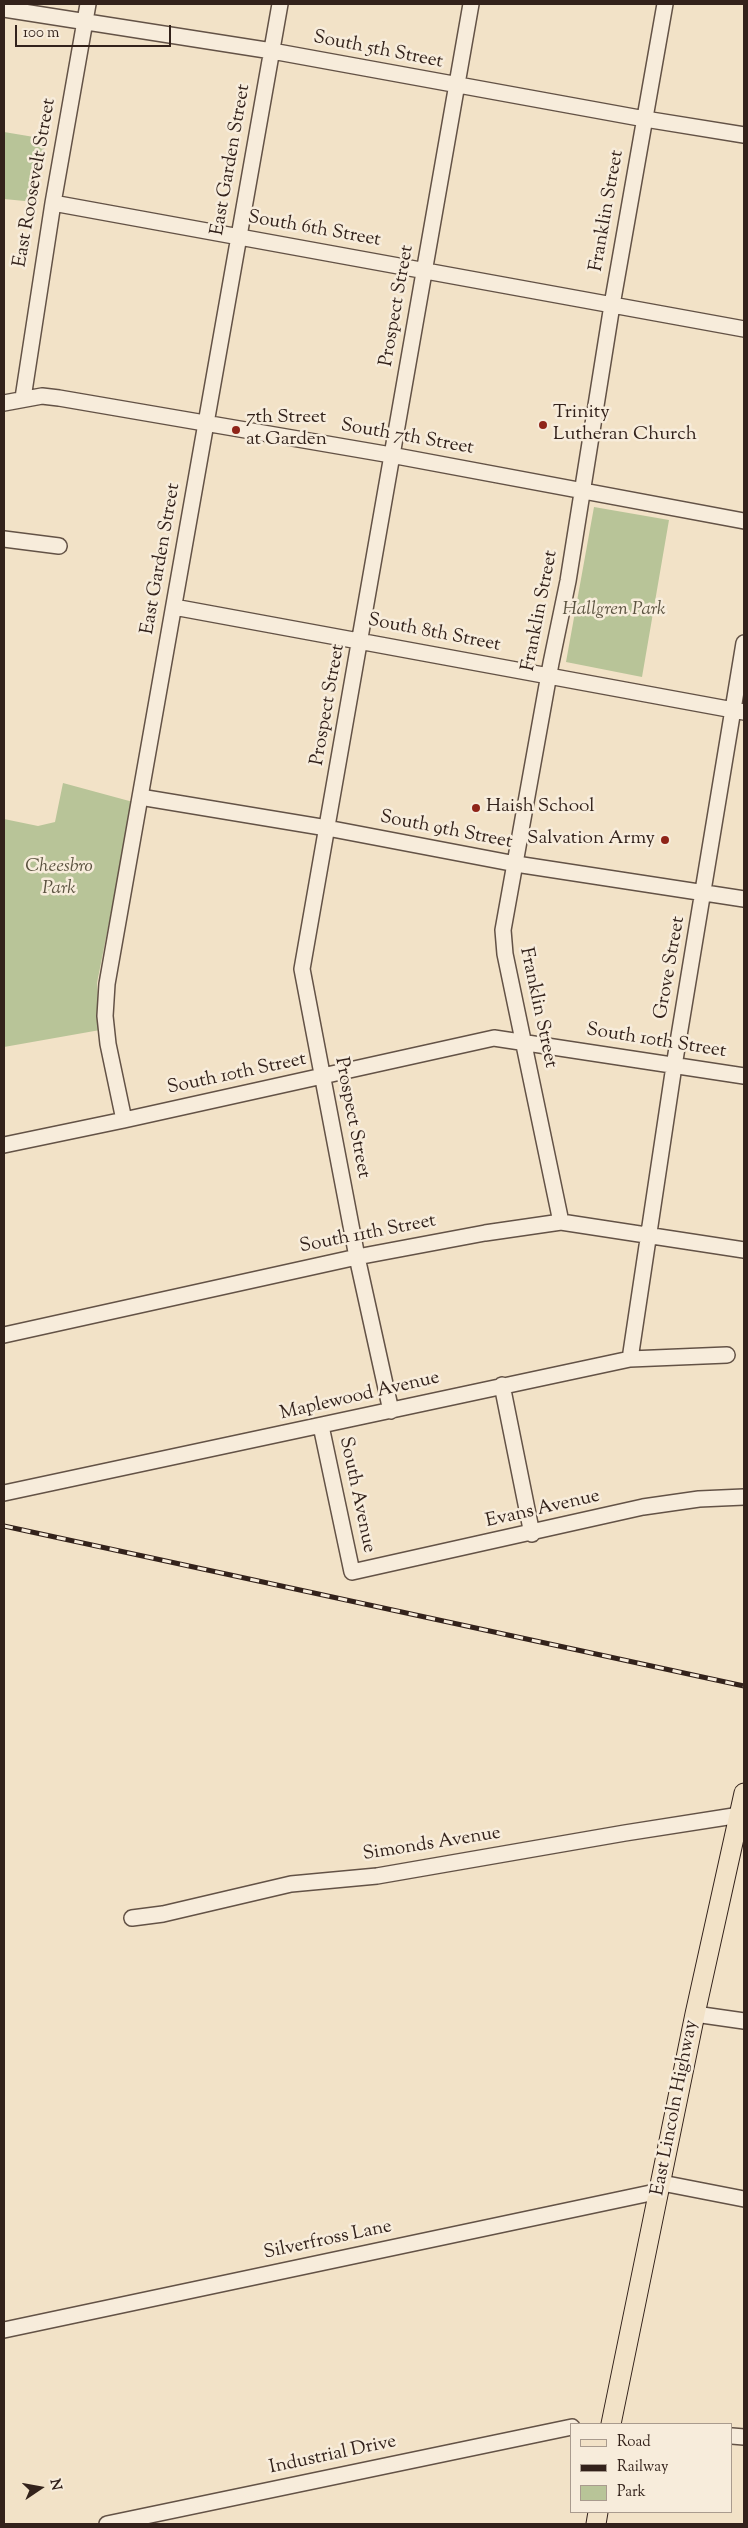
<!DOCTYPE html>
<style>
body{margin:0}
#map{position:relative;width:748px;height:2528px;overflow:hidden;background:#f2e2c7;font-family:"Sorts Mill Goudy",serif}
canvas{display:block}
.frame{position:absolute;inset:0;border:5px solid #33221b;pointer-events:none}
.legend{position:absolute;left:570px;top:2423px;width:162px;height:90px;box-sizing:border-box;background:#f7ecdb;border:1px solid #a99b8e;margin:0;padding:6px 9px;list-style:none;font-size:15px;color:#33221b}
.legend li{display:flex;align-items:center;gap:10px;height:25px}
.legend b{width:25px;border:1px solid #a99b8e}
.north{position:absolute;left:15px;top:2463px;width:50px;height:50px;-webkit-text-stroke:4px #f7ecdb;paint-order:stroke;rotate:78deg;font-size:14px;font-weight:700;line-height:20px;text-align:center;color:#33221b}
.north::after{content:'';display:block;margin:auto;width:18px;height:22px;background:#33221b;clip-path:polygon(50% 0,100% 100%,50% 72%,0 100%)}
.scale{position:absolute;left:15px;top:25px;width:156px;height:22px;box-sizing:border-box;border:2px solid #33221b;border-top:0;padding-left:6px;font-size:15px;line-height:18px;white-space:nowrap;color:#33221b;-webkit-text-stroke:4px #f7ecdb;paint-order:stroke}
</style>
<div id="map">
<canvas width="748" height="2528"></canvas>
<div class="frame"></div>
<ul class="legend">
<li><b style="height:6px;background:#f2e2c7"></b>Road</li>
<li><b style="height:6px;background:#33221b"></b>Railway</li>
<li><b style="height:14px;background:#b8c498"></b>Park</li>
</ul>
<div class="north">N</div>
<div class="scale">100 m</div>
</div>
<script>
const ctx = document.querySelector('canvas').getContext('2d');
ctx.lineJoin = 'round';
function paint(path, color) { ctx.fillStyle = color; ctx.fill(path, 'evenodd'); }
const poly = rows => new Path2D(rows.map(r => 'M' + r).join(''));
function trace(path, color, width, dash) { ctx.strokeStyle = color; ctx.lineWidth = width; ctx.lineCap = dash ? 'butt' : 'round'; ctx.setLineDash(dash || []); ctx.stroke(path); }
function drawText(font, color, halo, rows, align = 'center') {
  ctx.font = font + ' "Sorts Mill Goudy",serif'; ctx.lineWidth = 5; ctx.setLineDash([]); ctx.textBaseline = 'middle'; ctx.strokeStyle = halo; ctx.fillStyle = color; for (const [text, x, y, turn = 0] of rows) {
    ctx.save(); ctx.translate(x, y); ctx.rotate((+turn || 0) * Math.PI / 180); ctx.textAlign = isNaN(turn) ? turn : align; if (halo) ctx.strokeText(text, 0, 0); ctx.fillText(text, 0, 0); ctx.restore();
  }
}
paint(poly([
 [4,132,46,139,35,202,4,199],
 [594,507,669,520,642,677,566,662],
 [63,783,133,802,97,983,100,1030,4,1047,4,819,38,826,55,822]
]), '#b8c498');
const minor = poly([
 [4,9,272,51,645,119,744,135],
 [53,203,744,329],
 [23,398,53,203,88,4],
 [4,403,42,396,59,398,391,455,744,521],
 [4,539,59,546],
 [174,607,744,712],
 [140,797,327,828,516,864,744,899],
 [124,1120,108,1044,105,1016,107,984,280,4],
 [4,1145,124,1120,494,1038,744,1076],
 [561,1222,505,954,503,930,551,663,568,581,612,305,665,4],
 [4,1335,357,1257,485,1233,561,1222,744,1250],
 [630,1359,674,1066,744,643],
 [502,1385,532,1534],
 [391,1411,357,1257,302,969,471,4],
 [321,1426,352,1572,643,1507,699,1499,744,1497],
 [4,1493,630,1359,727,1355],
 [132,1918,163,1914,291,1884,377,1876,625,1833,740,1815],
 [695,2014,744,2021],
 [662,2183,744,2199],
 [4,2330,660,2191],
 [732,2436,744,2437],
 [107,2524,572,2427]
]);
const major = poly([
 [611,2424,695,2014,744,1793],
 [596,2524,598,2512]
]);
trace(minor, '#635246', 18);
trace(major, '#33221b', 21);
trace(minor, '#f7ecdb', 15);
trace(major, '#f2e2c7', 19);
const rail = poly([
 [4,1526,744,1686]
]);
trace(rail, '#33221b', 5);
trace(rail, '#f7ecdb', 3, [9]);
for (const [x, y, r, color] of [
 [543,425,5,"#8f2418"],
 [236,430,5,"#8f2418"],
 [476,808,5,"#8f2418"],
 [665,840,5,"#8f2418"]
]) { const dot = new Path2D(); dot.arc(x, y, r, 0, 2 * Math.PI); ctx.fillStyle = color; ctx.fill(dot); trace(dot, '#f7ecdb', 2); }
drawText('19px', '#33221b', '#f7ecdb', [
 ["South 5th Street",378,51,11],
 ["East Garden Street",232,160,-80],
 ["East Roosevelt Street",36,183,-80],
 ["Franklin Street",608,211,-80],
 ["South 6th Street",314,230,10],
 ["Prospect Street",398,306,-80],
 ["South 7th Street",407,438,10],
 ["East Garden Street",162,559,-80],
 ["Franklin Street",541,611,-79],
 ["South 8th Street",434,634,11],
 ["Prospect Street",329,705,-80],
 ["South 9th Street",446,831,11],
 ["Grove Street",671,968,-80],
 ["Franklin Street",537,1008,78],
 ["South 10th Street",656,1042,9],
 ["South 10th Street",237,1075,-12],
 ["Prospect Street",351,1118,79],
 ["South 11th Street",368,1235,-11],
 ["Maplewood Avenue",360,1397,-13],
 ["South Avenue",356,1495,78],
 ["Evans Avenue",543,1510,-13],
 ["Simonds Avenue",432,1845,-9],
 ["East Lincoln Highway",676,2108,-79],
 ["Silverfross Lane",328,2241,-12],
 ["Industrial Drive",333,2456,-12]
]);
drawText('19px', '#33221b', '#f7ecdb', [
 ["Trinity",553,414],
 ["Lutheran Church",553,436],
 ["7th Street",246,419],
 ["at Garden",246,441],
 ["Haish School",486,808],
 ["Salvation Army",655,840,"right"]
], 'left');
drawText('italic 19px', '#5b5340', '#f7ecdb', [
 ["Hallgren Park",614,611],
 ["Cheesbro",59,868],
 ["Park",59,890]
]);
</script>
